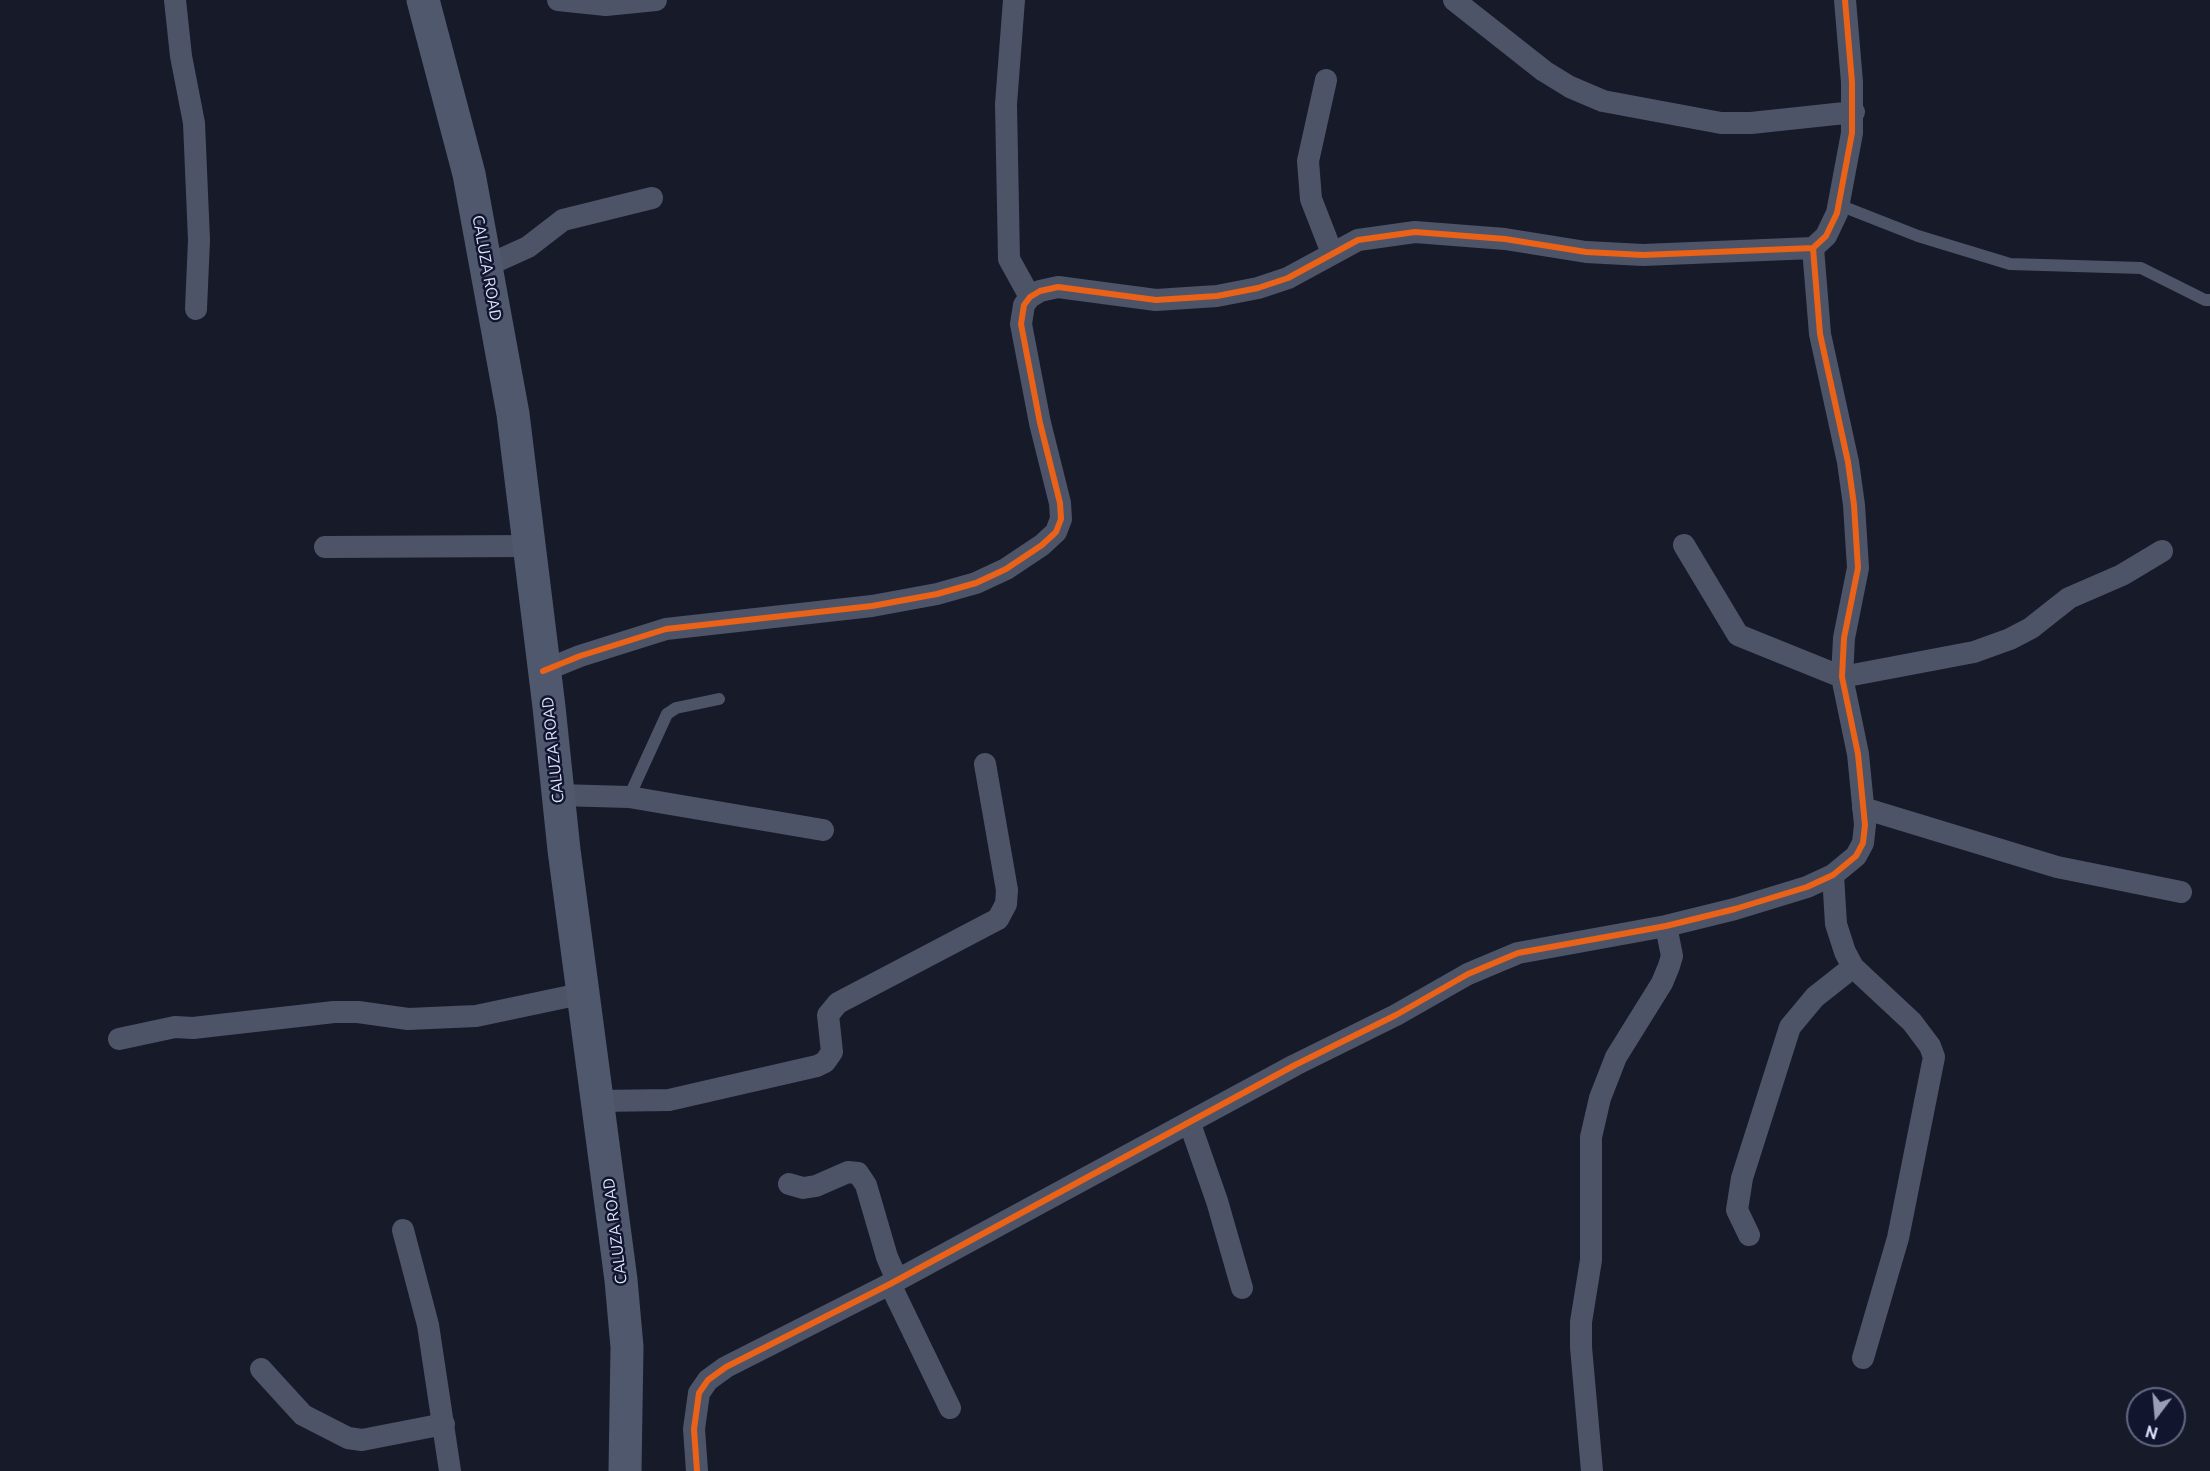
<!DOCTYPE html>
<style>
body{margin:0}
#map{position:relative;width:2210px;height:1471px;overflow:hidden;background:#171a28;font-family:Ubuntu,sans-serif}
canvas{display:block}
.north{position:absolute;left:2126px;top:1387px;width:60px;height:60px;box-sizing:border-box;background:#11152e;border:2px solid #636882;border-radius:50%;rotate:196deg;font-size:16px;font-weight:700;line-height:24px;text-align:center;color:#dee5ff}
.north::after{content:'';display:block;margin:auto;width:21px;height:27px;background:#989eb4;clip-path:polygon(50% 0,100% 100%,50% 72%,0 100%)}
</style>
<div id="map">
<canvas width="2210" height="1471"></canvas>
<div class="north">N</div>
</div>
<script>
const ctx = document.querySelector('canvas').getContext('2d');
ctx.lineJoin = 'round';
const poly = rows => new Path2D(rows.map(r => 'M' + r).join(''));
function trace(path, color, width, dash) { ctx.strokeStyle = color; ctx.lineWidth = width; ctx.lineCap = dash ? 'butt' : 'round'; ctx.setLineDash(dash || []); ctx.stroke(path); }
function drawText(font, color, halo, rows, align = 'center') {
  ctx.font = font + ' Ubuntu,sans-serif'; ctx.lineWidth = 5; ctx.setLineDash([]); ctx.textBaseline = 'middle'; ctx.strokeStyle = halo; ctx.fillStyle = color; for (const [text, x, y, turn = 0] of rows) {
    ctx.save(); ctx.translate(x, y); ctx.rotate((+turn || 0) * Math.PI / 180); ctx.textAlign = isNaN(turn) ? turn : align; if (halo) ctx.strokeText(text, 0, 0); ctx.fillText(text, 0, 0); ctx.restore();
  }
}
trace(poly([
 [1839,205,1918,236,2010,264,2141,268,2205,300,2210,300],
 [629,797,667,714,676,708,719,699]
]), '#4d5468', 12);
trace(poly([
 [175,0,181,56,194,123,199,240,196,309],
 [558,0,606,5,656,0],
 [1014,0,1006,104,1009,259,1030,297],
 [1454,0,1544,71,1570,87,1603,101,1721,123,1751,123,1854,112],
 [1326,80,1308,161,1311,199,1332,253],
 [486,266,528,247,563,220,652,198],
 [1684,545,1738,635,1842,677,1974,652,2010,639,2031,628,2069,598,2122,575,2162,551],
 [325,547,528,546],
 [543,671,580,656,666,629,872,606,937,594,976,583,1006,569,1042,545,1056,532,1061,519,1060,503,1040,423,1021,324,1024,305,1030,297,1040,291,1058,287,1156,300,1217,296,1258,288,1288,278,1358,240,1415,232,1505,239,1586,252,1643,255,1813,248,1826,236,1837,213,1852,133,1852,82,1845,0],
 [558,795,629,797,823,830],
 [1863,808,2057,867,2181,892],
 [1833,875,1836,924,1845,952,1853,967,1912,1022,1930,1046,1934,1057,1898,1238,1863,1358],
 [119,1039,175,1027,193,1028,334,1012,358,1012,408,1019,476,1016,585,993],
 [598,1101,669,1100,817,1066,825,1062,832,1052,828,1015,838,1003,998,919,1006,904,1007,890,985,764],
 [1190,1124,1217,1201,1242,1288],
 [789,1184,803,1188,816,1186,848,1172,858,1173,866,1185,887,1257,897,1280],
 [403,1230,428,1325,450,1471],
 [1749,1235,1737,1210,1742,1178,1790,1027,1815,997,1853,967],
 [890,1284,950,1408],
 [261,1369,303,1415,348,1438,362,1440,444,1424],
 [697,1471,694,1429,699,1393,708,1380,726,1367,890,1284,1295,1065,1396,1015,1468,974,1518,953,1666,926,1735,909,1807,887,1833,875,1856,856,1863,843,1865,825,1858,754,1842,677,1844,638,1858,568,1854,505,1848,462,1820,334,1813,248],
 [1592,1471,1581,1347,1581,1322,1591,1260,1591,1137,1600,1098,1616,1057,1662,983,1669,966,1672,956,1666,926]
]), '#4d5468', 22);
trace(poly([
 [423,0,469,174,513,414,549,707,564,850,621,1280,627,1347,625,1471]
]), '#50586e', 33);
trace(poly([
 [543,671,580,656,666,629,872,606,937,594,976,583,1006,569,1042,545,1056,532,1061,519,1060,503,1040,423,1021,324,1024,305,1030,297,1040,291,1058,287,1156,300,1217,296,1258,288,1288,278,1358,240,1415,232,1505,239,1586,252,1643,255,1813,248,1826,236,1837,213,1852,133,1852,82,1845,0],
 [697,1471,694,1429,699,1393,708,1380,726,1367,890,1284,1295,1065,1396,1015,1468,974,1518,953,1666,926,1735,909,1807,887,1833,875,1856,856,1863,843,1865,825,1858,754,1842,677,1844,638,1858,568,1854,505,1848,462,1820,334,1813,248]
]), '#ea6118', 6);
drawText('16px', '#dee5ff', '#11152e', [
 ["CALUZA ROAD",487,268,80],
 ["CALUZA ROAD",553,750,-96],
 ["CALUZA ROAD",615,1231,-97]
]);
</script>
